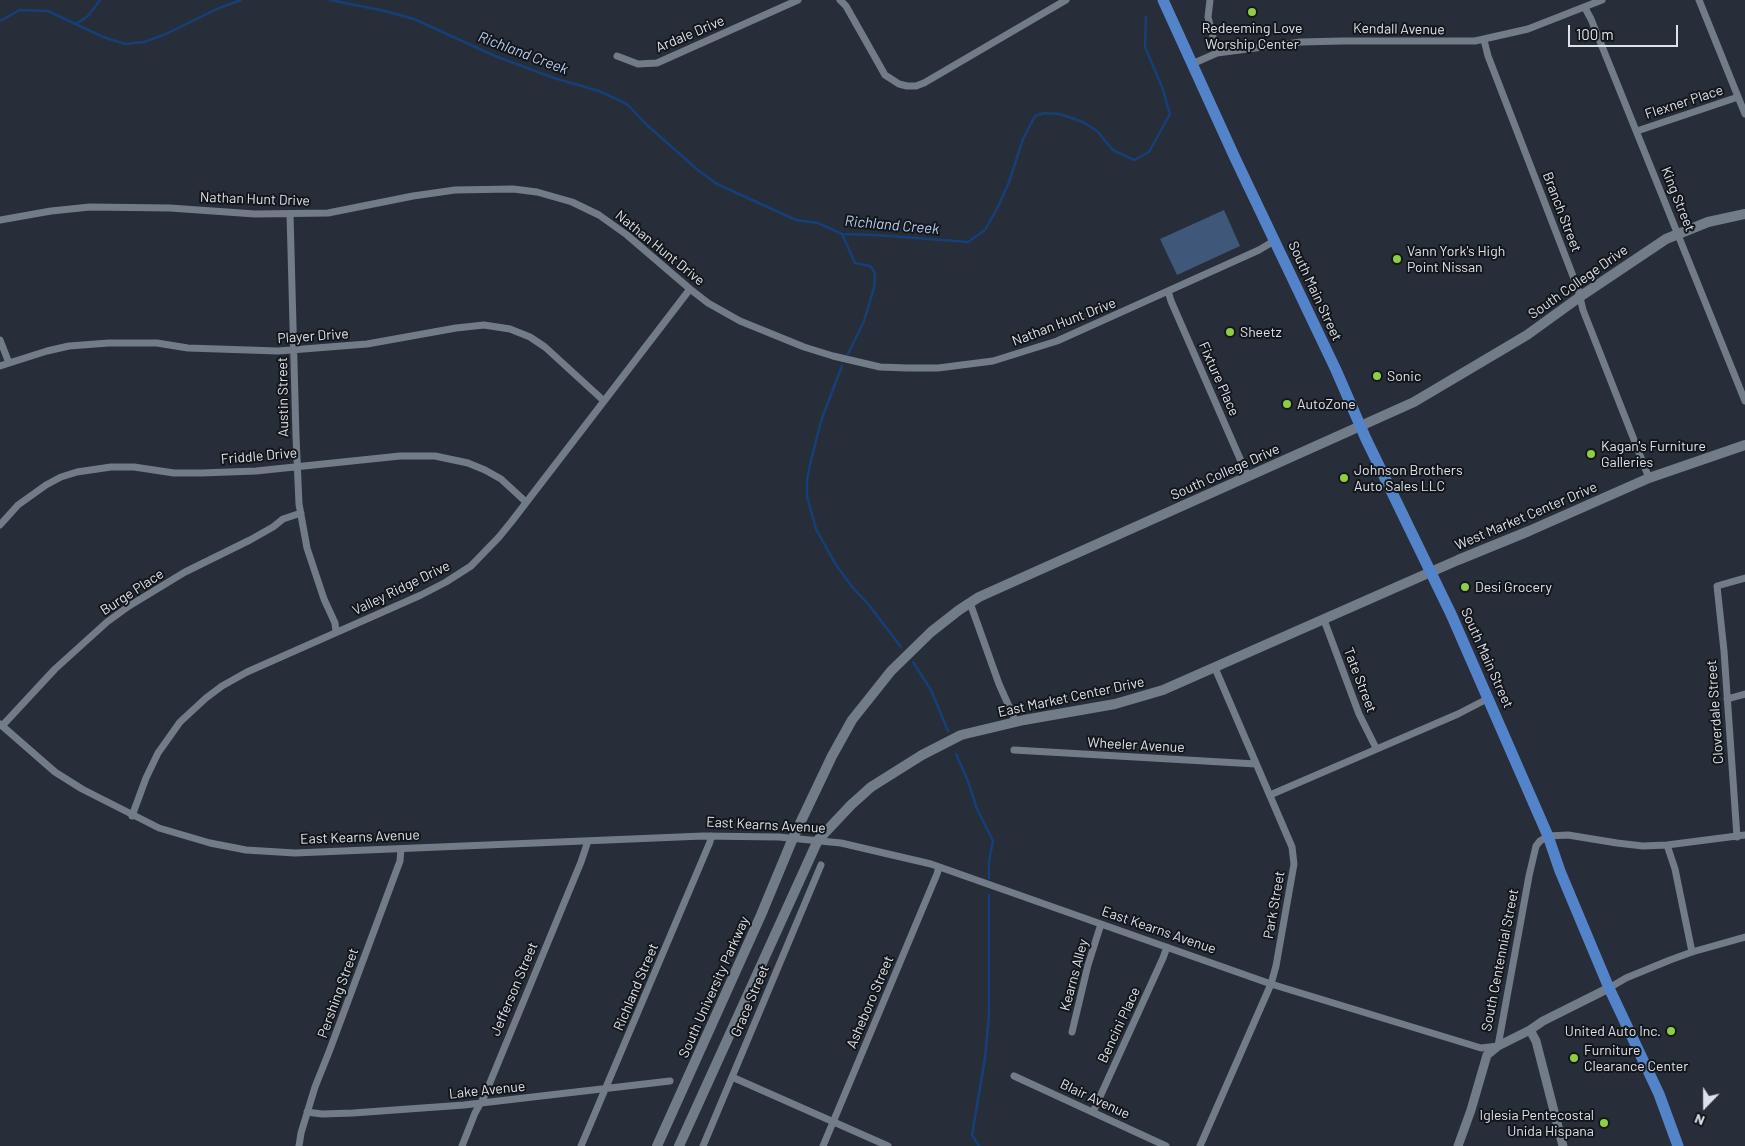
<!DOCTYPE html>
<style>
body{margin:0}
#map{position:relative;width:1745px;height:1146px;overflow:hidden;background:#272e39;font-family:Barlow,sans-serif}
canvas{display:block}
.north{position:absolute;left:1680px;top:1081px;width:50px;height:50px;-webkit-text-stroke:4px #13161b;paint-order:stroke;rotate:202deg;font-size:14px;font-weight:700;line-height:20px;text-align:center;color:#dde1e9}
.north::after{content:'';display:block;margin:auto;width:18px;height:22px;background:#dde1e9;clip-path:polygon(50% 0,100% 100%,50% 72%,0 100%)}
.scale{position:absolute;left:1568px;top:25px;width:110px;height:22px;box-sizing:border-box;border:2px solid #dde1e9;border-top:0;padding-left:6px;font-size:15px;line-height:18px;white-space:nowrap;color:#dde1e9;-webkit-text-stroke:4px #13161b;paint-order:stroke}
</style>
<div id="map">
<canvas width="1745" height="1146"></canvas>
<div class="north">N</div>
<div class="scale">100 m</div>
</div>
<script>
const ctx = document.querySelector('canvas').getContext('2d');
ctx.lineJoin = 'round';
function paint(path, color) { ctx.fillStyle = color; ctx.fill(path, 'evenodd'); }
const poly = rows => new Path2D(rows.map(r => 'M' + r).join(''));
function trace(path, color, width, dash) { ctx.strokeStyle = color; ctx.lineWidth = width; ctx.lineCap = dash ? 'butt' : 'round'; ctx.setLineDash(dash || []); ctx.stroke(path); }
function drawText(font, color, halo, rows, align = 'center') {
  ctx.font = font + ' Barlow,sans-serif'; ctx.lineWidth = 4; ctx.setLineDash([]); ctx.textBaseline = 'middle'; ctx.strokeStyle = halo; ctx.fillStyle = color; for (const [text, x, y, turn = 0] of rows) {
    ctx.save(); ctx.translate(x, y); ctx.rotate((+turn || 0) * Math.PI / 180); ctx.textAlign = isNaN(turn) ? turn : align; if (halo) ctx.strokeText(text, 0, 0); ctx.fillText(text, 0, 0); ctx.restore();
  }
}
paint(poly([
 [1224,210,1240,246,1177,275,1160,239]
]), '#3f5779');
trace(poly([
 [330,0,385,11,414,19,495,56,554,78,599,91,627,104,647,125,699,171,717,184,796,220,818,223,842,234,876,235,968,242,985,230,998,207,1009,182,1023,139,1035,116,1044,113,1060,114,1083,122,1097,131,1113,150,1134,160,1149,152,1170,114,1162,87,1145,47,1146,17],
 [0,21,20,10,48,11,103,37,125,44,144,42,166,34,219,8,241,0],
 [76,24,88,16,100,0],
 [842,234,855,263,870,266,875,273,874,288,864,321,848,354],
 [842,366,822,418,811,460,807,480,807,496,816,529,836,565,853,588,869,605,901,647],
 [913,662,931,690,948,731],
 [956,754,968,781,977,809,993,841,989,861,989,878],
 [979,1146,972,1135,985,1058,989,1015,989,895]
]), '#173f77', 2.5);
trace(poly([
 [840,0,846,6,885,75,899,84,907,86,916,86,924,83,1066,0],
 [1210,0,1208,17,1217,53],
 [1699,0,1745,114],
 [1585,8,1591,19,1745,401],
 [1484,40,1488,56,1578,289,1583,310,1649,478],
 [617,56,638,64,657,63,798,0],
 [1192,64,1217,53,1301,42,1342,41,1475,41,1528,29,1602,0],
 [1637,131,1738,97],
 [290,214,296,436,299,504,307,548,324,599,335,623,336,632],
 [0,220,51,211,90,207,170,208,255,214,328,213,413,196,455,190,513,189,537,192,572,202,599,215,627,235,690,289,708,303,740,321,804,347,833,356,880,367,907,368,938,368,993,361,1057,341,1259,250,1274,241],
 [1168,291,1171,301,1248,477],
 [0,340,9,363],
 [0,366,47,351,69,346,109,343,157,343,188,348,278,351,367,344,456,328,484,325,510,329,530,337,545,347,604,401],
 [0,525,18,505,46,485,61,477,77,472,111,467,134,467,174,473,201,473,256,471,400,456,435,456,468,463,485,470,501,479,526,502],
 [970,603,999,684,1016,722],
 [1324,620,1359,714,1376,748],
 [1727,699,1745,694],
 [0,724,55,772,82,789,159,828,210,843,246,850,295,853,703,836,779,837,841,843,931,864,1271,984,1481,1048,1498,1046,1529,876,1536,846,1540,841,1548,836,1568,835,1617,843,1643,846,1667,845,1745,835],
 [2,726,55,669,107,622,129,606,185,572,250,540,273,527,283,519,301,513],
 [1014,750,1256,764],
 [1270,795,1458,714,1489,698],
 [132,816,146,778,158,753,180,722,206,698,222,686,247,672,421,595,446,582,471,566,499,537,512,521,690,289],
 [1737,837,1724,651,1717,586,1745,578],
 [1667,845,1675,869,1692,952],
 [1609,988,1626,978,1670,960,1692,952,1745,937],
 [1072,1032,1088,965,1101,924],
 [1014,1076,1166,1146],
 [732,1077,888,1146],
 [307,1112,322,1114,353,1113,464,1105,670,1081],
 [1093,1112,1163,958,1167,947],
 [299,1146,301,1133,315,1087,329,1052,400,861,401,849],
 [462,1146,475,1113,484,1097,581,862,588,841],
 [581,1146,710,842,711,836],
 [703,1146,821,865],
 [823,1146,937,874,939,867],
 [1200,1146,1271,984,1276,966,1294,864,1292,847,1215,668]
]), '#727b88', 7);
trace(poly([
 [1530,1030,1536,1041,1563,1146],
 [1458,1146,1471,1110,1487,1055,1498,1046,1530,1030,1543,1021,1609,988]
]), '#727b88', 9);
trace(poly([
 [657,1146,761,915,793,838,832,756,852,720,891,671,931,632,959,610,979,597,1414,402,1527,335,1581,296,1666,239,1708,222,1745,214],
 [679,1146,818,840,851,805,871,787,922,755,961,735,1024,720,1115,704,1163,690,1458,560,1529,531,1649,478,1745,445]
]), '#727b88', 10);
trace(poly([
 [1163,0,1235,158,1336,370,1366,439,1451,614,1548,836,1560,871,1609,988,1659,1094,1678,1146]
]), '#5384c9', 11);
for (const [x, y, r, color] of [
 [1252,12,5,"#8fcd42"],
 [1397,259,5,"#8fcd42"],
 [1230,332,5,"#8fcd42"],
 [1377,376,5,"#8fcd42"],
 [1287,404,5,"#8fcd42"],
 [1591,454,5,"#8fcd42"],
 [1344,478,5,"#8fcd42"],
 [1465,587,5,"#8fcd42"],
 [1671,1031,5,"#8fcd42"],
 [1574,1058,5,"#8fcd42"],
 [1604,1123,5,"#8fcd42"]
]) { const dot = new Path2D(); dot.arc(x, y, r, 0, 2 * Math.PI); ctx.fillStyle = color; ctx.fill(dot); trace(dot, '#13161b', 2); }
drawText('14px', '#dde1e9', '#13161b', [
 ["Redeeming Love",1252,28,"center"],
 ["Worship Center",1252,44,"center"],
 ["Vann York's High",1407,251],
 ["Point Nissan",1407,267],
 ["Sheetz",1240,332],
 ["Sonic",1387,376],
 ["AutoZone",1297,404],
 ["Kagan's Furniture",1601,446],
 ["Galleries",1601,462],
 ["Johnson Brothers",1354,470],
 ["Auto Sales LLC",1354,486],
 ["Desi Grocery",1475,587],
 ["United Auto Inc.",1661,1031,"right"],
 ["Furniture",1584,1050],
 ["Clearance Center",1584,1066],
 ["Iglesia Pentecostal",1594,1115,"right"],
 ["Unida Hispana",1594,1131,"right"]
], 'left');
drawText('14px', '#dde1e9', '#13161b', [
 ["Kendall Avenue",1399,29,1],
 ["Ardale Drive",690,34,-23],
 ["Flexner Place",1684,102,-18],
 ["Nathan Hunt Drive",255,199,2],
 ["King Street",1678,199,68],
 ["Branch Street",1562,212,69],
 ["Nathan Hunt Drive",660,248,39],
 ["South College Drive",1578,282,-35],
 ["South Main Street",1315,291,65],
 ["Nathan Hunt Drive",1064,322,-21],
 ["Player Drive",313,336,-4],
 ["Fixture Place",1219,379,66],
 ["Austin Street",283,397,-91],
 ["Friddle Drive",259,456,-5],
 ["South College Drive",1225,472,-24],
 ["West Market Center Drive",1526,516,-23],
 ["Valley Ridge Drive",401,588,-26],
 ["Burge Place",132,592,-33],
 ["South Main Street",1487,658,66],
 ["Tate Street",1360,680,69],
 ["East Market Center Drive",1071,697,-12],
 ["Cloverdale Street",1715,712,-94],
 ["Wheeler Avenue",1136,745,3],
 ["East Kearns Avenue",766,825,3],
 ["East Kearns Avenue",360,837,-2],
 ["Park Street",1274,905,-80],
 ["East Kearns Avenue",1159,930,19],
 ["South Centennial Street",1500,960,-79],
 ["Kearns Alley",1074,975,-75],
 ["Richland Street",636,987,-67],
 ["South University Parkway",714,987,-66],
 ["Jefferson Street",514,989,-67],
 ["Pershing Street",338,993,-70],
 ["Grace Street",750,1001,-67],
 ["Asheboro Street",870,1002,-67],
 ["Bencini Place",1119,1025,-65],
 ["Lake Avenue",487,1090,-6],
 ["Blair Avenue",1095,1099,25]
]);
drawText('italic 15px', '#b5ccef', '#13161b', [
 ["Richland Creek",523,53,21],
 ["Richland Creek",892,225,5]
]);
</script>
